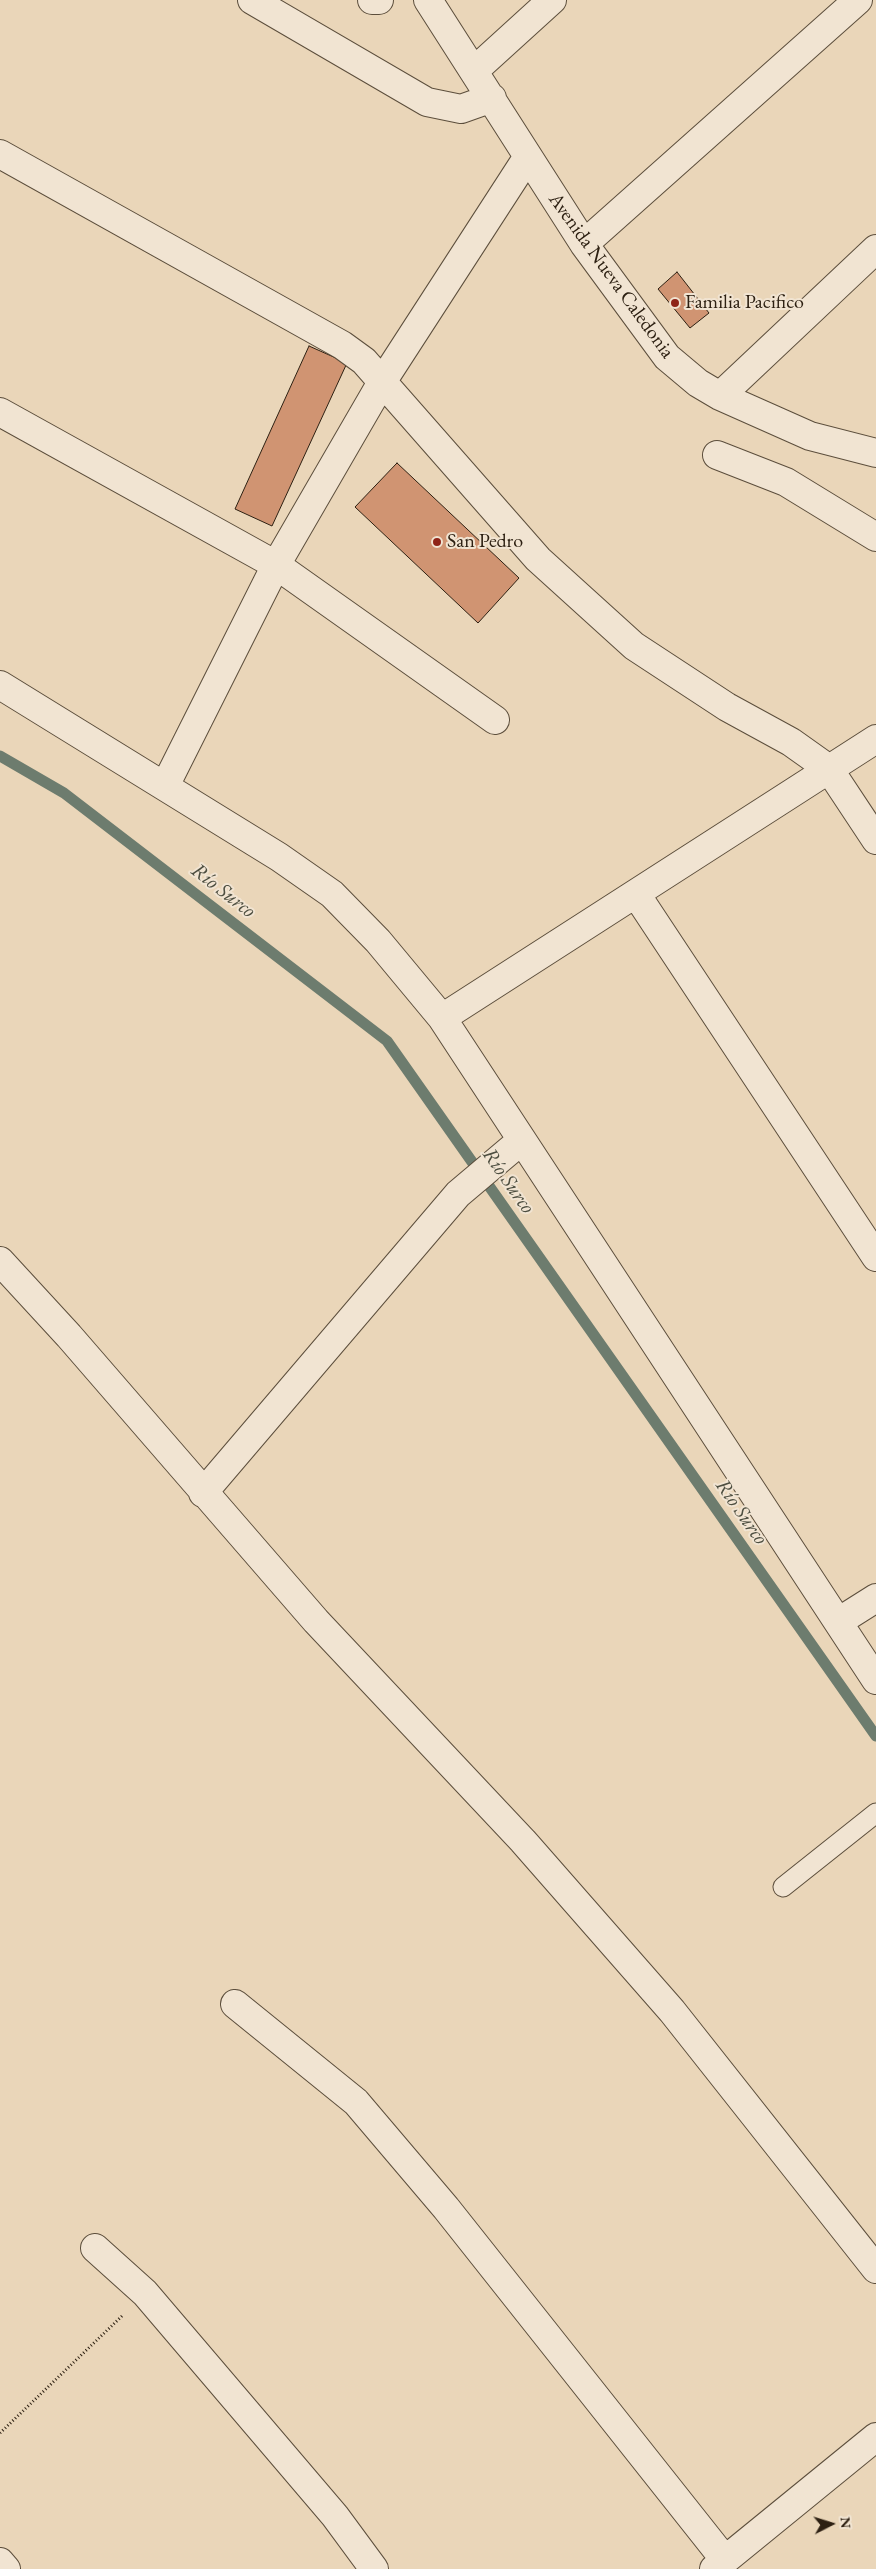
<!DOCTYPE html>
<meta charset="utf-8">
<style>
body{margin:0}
#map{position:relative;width:876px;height:2569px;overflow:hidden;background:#ead6b9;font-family:"EB Garamond",serif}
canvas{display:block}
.north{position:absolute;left:806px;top:2499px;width:50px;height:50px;-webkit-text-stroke:4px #f1e4d2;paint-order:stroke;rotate:85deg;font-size:14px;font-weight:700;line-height:20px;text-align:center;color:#2d2012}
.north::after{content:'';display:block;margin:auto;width:18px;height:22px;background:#2d2012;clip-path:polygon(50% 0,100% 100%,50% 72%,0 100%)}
</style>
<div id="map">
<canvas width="876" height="2569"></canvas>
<div class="north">N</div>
</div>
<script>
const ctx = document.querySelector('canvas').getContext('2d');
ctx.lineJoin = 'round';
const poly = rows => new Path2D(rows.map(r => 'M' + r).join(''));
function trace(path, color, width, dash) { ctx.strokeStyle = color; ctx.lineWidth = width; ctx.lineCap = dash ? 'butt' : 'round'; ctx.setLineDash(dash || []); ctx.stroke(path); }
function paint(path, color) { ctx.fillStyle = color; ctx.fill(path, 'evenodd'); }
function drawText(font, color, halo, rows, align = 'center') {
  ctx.font = font + ' "EB Garamond",serif'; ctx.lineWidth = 4; ctx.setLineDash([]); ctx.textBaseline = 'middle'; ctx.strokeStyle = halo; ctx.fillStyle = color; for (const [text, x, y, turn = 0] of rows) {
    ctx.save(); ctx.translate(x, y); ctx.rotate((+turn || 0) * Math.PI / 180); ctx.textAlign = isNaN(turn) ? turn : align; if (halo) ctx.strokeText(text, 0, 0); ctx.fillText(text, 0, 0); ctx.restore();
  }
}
trace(poly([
 [0,756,64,793,387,1041,876,1736]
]), '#6d7c6e', 11);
const building = poly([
 [677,272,709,313,690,328,658,289,677,272],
 [309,346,347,363,272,526,235,509,309,346],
 [397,463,519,578,478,623,355,507,397,463]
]);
paint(building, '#d09472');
trace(building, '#2d2012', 1);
const service = poly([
 [783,1887,876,1813]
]);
const minor = poly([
 [252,0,427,102,461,109,492,98],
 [372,0,379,0],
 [428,0,584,244,667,357,698,383,720,396,810,436,876,453],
 [475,70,552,0],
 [0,154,342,345,364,361,538,559,634,646,727,707,791,742,829,769,876,840],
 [584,244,858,0],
 [720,396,876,249],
 [0,412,276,565,495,720],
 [717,455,786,482,876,537],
 [0,685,279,857,332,894,378,941,442,1018,876,1680],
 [165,786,276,565,382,382,527,158],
 [636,894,876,1257],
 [442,1018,876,739],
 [0,1261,69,1336,316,1621,523,1841,672,2011,876,2269],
 [203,1493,458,1194,522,1140],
 [838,1622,876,1598],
 [235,2004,356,2102,446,2208,725,2560],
 [95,2248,145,2293,335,2516,374,2569],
 [0,2562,6,2569],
 [714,2569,876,2437]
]);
trace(service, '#5c4e3c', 21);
trace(minor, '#5c4e3c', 30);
trace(poly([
 [0,2433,122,2316]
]), '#2d2012', 3, [1, 2.5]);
trace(service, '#f1e4d2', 19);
trace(minor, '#f1e4d2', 28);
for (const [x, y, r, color] of [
 [675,303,5,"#8f2418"],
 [437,542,5,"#8f2418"]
]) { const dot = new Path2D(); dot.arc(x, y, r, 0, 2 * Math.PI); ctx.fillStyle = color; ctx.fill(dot); trace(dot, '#f1e4d2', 2); }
drawText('20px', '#2d2012', '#f1e4d2', [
 ["Avenida Nueva Caledonia",611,276,54]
]);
drawText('20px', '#2d2012', '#f1e4d2', [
 ["Familia Pacifico",685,303],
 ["San Pedro",447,542]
], 'left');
drawText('italic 21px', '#4d4e40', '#f1e4d2', [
 ["Río Surco",223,891,38],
 ["Río Surco",508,1181,55],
 ["Río Surco",741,1512,55]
]);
</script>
